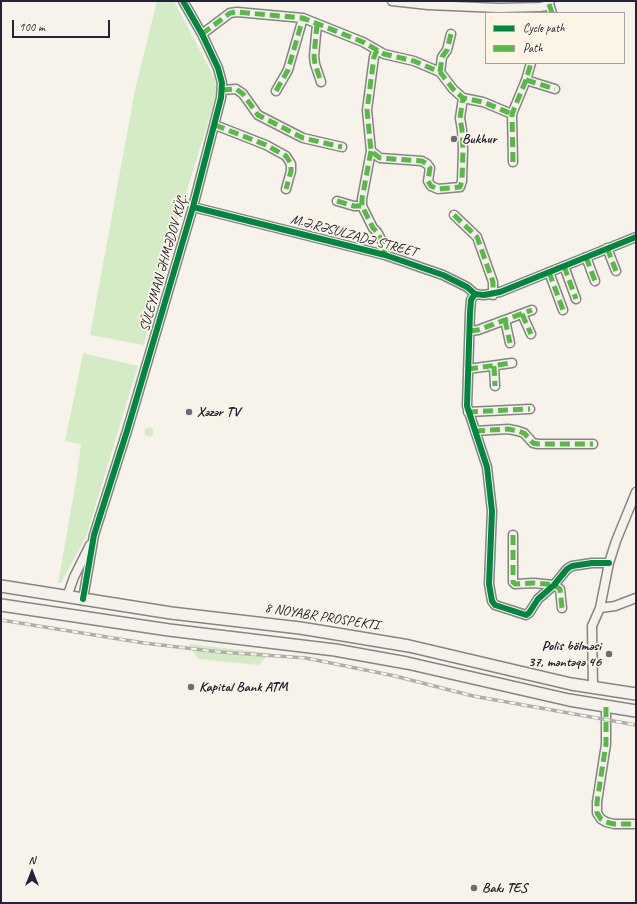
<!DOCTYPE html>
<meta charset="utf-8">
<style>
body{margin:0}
#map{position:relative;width:637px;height:904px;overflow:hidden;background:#f7f3ea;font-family:Caveat,sans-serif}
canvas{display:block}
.frame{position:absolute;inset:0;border:2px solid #22223b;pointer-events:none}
.legend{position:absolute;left:485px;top:12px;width:140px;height:52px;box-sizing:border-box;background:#fcf5e5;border:1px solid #a5a1a1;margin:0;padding:5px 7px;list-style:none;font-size:12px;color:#22223b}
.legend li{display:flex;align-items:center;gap:8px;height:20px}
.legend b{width:20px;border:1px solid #a5a1a1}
.north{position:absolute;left:12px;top:852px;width:40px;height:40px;-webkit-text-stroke:3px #fcf5e5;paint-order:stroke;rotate:0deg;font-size:11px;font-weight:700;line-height:16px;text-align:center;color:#22223b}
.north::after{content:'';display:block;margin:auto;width:14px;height:18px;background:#22223b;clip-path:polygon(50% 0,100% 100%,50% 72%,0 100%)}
.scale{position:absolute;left:12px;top:20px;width:98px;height:18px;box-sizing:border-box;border:2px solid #22223b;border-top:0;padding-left:5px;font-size:12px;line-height:14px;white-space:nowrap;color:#22223b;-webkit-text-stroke:3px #fcf5e5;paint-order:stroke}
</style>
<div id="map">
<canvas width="637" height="904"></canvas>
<div class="frame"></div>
<ul class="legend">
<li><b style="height:5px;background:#00873e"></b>Cycle path</li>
<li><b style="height:5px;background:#58b947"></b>Path</li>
</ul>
<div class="north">N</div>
<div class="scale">100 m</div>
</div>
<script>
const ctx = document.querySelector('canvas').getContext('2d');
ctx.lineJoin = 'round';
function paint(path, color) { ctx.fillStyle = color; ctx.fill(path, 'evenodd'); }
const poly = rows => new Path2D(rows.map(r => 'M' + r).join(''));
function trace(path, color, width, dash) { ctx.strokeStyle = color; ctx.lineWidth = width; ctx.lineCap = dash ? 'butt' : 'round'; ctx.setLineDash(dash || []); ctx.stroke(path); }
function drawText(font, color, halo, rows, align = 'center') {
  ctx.font = font + ' Caveat,sans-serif'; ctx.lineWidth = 3.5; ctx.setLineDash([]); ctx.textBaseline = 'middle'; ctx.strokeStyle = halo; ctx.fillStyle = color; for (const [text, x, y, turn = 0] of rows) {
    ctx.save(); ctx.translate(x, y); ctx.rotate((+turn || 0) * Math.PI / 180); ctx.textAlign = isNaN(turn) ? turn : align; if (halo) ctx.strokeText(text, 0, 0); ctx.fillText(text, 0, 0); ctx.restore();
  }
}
paint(poly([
 [157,1,174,1,215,79,217,94,181,209,144,345,90,335,135,90],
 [83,353,138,366,86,537,61,583,58,583,76,481,81,444,65,441],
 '144.5 432a4.5 4.5 0 1 1 9 0a4.5 4.5 0 1 1-9 0Z',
 [189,644,270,653,259,665,198,659]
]), '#d4ecc5');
const minor = poly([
 [392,1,428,5,499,8,540,7,546,6,550,1],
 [549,4,552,13],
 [317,24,314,56,315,64,321,82],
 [202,34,230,13,237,12,303,18,363,42,384,54,414,61,440,72,453,89,463,98,483,102,512,114],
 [377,50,374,57,367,110,371,151,380,158,422,161,427,164,430,168,428,181,431,186,438,189,460,187,462,181,463,150,462,130,460,118,463,98],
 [440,72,442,57,447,50,451,34],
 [526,80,555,89],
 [222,90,236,89,239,91,243,94,258,115,303,138,342,147],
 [276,91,288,70,303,18],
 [215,125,266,145,286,156,291,164,291,171,286,189],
 [371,151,362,199,362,206,373,228,377,232,383,243,385,255],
 [513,162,512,114,526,80,531,63],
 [337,201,354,206,362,206],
 [193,207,385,255,443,275,467,287,475,294,484,295,500,292,636,237],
 [454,215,477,237,493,282,493,295],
 [607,248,616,271],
 [586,257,595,281],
 [564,266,576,299],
 [549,272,563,310],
 [475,294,471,300,470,313,467,406,487,467,488,476,492,511,489,584,492,601,495,605,526,615,529,613,538,599,554,585,567,569,572,566,592,563,609,563],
 [522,314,531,334],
 [505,320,510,343],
 [470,331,478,330,532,310],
 [494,366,495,386],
 [468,369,512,363],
 [468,412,530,409],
 [475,431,508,429,518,431,524,433,533,443,538,444,593,444],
 [513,535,513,582,515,584,534,583,554,585,560,589,562,608],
 [67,597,74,577,90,545],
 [83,599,94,535,127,431,193,207,221,98,222,83,218,68,202,34,183,1],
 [600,608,615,606,636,598],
 [593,688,592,626,600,608,609,563,616,541,636,492],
 [606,707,606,744,597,802,597,813,601,819,606,822,614,824,636,824]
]);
const highway = poly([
 [1,586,171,613,300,628,337,634,409,646,571,684,636,694],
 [1,605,169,630,335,650,407,663,569,700,636,711]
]);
trace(minor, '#868485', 11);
trace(highway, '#868485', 14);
trace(minor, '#f5f2ec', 8);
trace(highway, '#f5f2ec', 11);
const rail = poly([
 [1,620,144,643,220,652,306,658,395,676,473,696,636,725]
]);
trace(rail, '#b0aead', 3.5);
trace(rail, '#fcf5e5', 2, [6]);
trace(poly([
 [549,4,552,13],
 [317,24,314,56,315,64,321,82],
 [202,34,230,13,237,12,303,18,363,42,384,54,414,61,440,72,453,89,463,98,483,102,512,114],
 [377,50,374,57,367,110,371,151,380,158,422,161,427,164,430,168,428,181,431,186,438,189,460,187,462,181,463,150,462,130,460,118,463,98],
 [440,72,442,57,447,50,451,34],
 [526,80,555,89],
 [222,90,236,89,239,91,243,94,258,115,303,138,342,147],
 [276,91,288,70,303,18],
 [215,125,266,145,286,156,291,164,291,171,286,189],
 [371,151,362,199,362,206,373,228,377,232,383,243,385,255],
 [513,162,512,114,526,80,531,63],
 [337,201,354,206,362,206],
 [454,215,477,237,493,282,493,295],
 [607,248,616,271],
 [586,257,595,281],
 [564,266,576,299],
 [549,272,563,310],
 [522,314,531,334],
 [505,320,510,343],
 [470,331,478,330,532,310],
 [494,366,495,386],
 [468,369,512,363],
 [468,412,530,409],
 [475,431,508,429,518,431,524,433,533,443,538,444,593,444],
 [513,535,513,582,515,584,534,583,554,585,560,589,562,608],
 [606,707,606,744,597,802,597,813,601,819,606,822,614,824,636,824]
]), '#58b947', 5, [10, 5]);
trace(poly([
 [193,207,385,255,443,275,467,287,475,294,484,295,500,292,636,237],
 [475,294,471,300,470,313,467,406,487,467,488,476,492,511,489,584,492,601,495,605,526,615,529,613,538,599,554,585,567,569,572,566,592,563,609,563],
 [83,599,94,535,127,431,193,207,221,98,222,83,218,68,202,34,183,1]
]), '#00873e', 6);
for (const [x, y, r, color] of [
 [454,139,4,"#6d6b78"],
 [189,412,4,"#6d6b78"],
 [609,654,4,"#6d6b78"],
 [191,687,4,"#6d6b78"],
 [474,888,4,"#6d6b78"]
]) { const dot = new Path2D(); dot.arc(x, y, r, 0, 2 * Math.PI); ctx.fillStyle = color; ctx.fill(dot); trace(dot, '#fcf5e5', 1.5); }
drawText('bold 14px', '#22223b', '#fcf5e5', [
 ["Bukhur",462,139],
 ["Xəzər TV",197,412],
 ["Polis bölməsi",601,646,"right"],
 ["37, məntəqə 46",601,662,"right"],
 ["Kapital Bank ATM",199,687],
 ["Bakı TES",482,888]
], 'left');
drawText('14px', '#22223b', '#fcf5e5', [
 ["M.Ə.RƏSULZADƏ STREET",354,236,15],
 ["SÜLEYMAN ƏHMƏDOV KÜÇ.",164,263,-74],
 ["8 NOYABR PROSPEKTI",322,617,9]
]);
</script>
